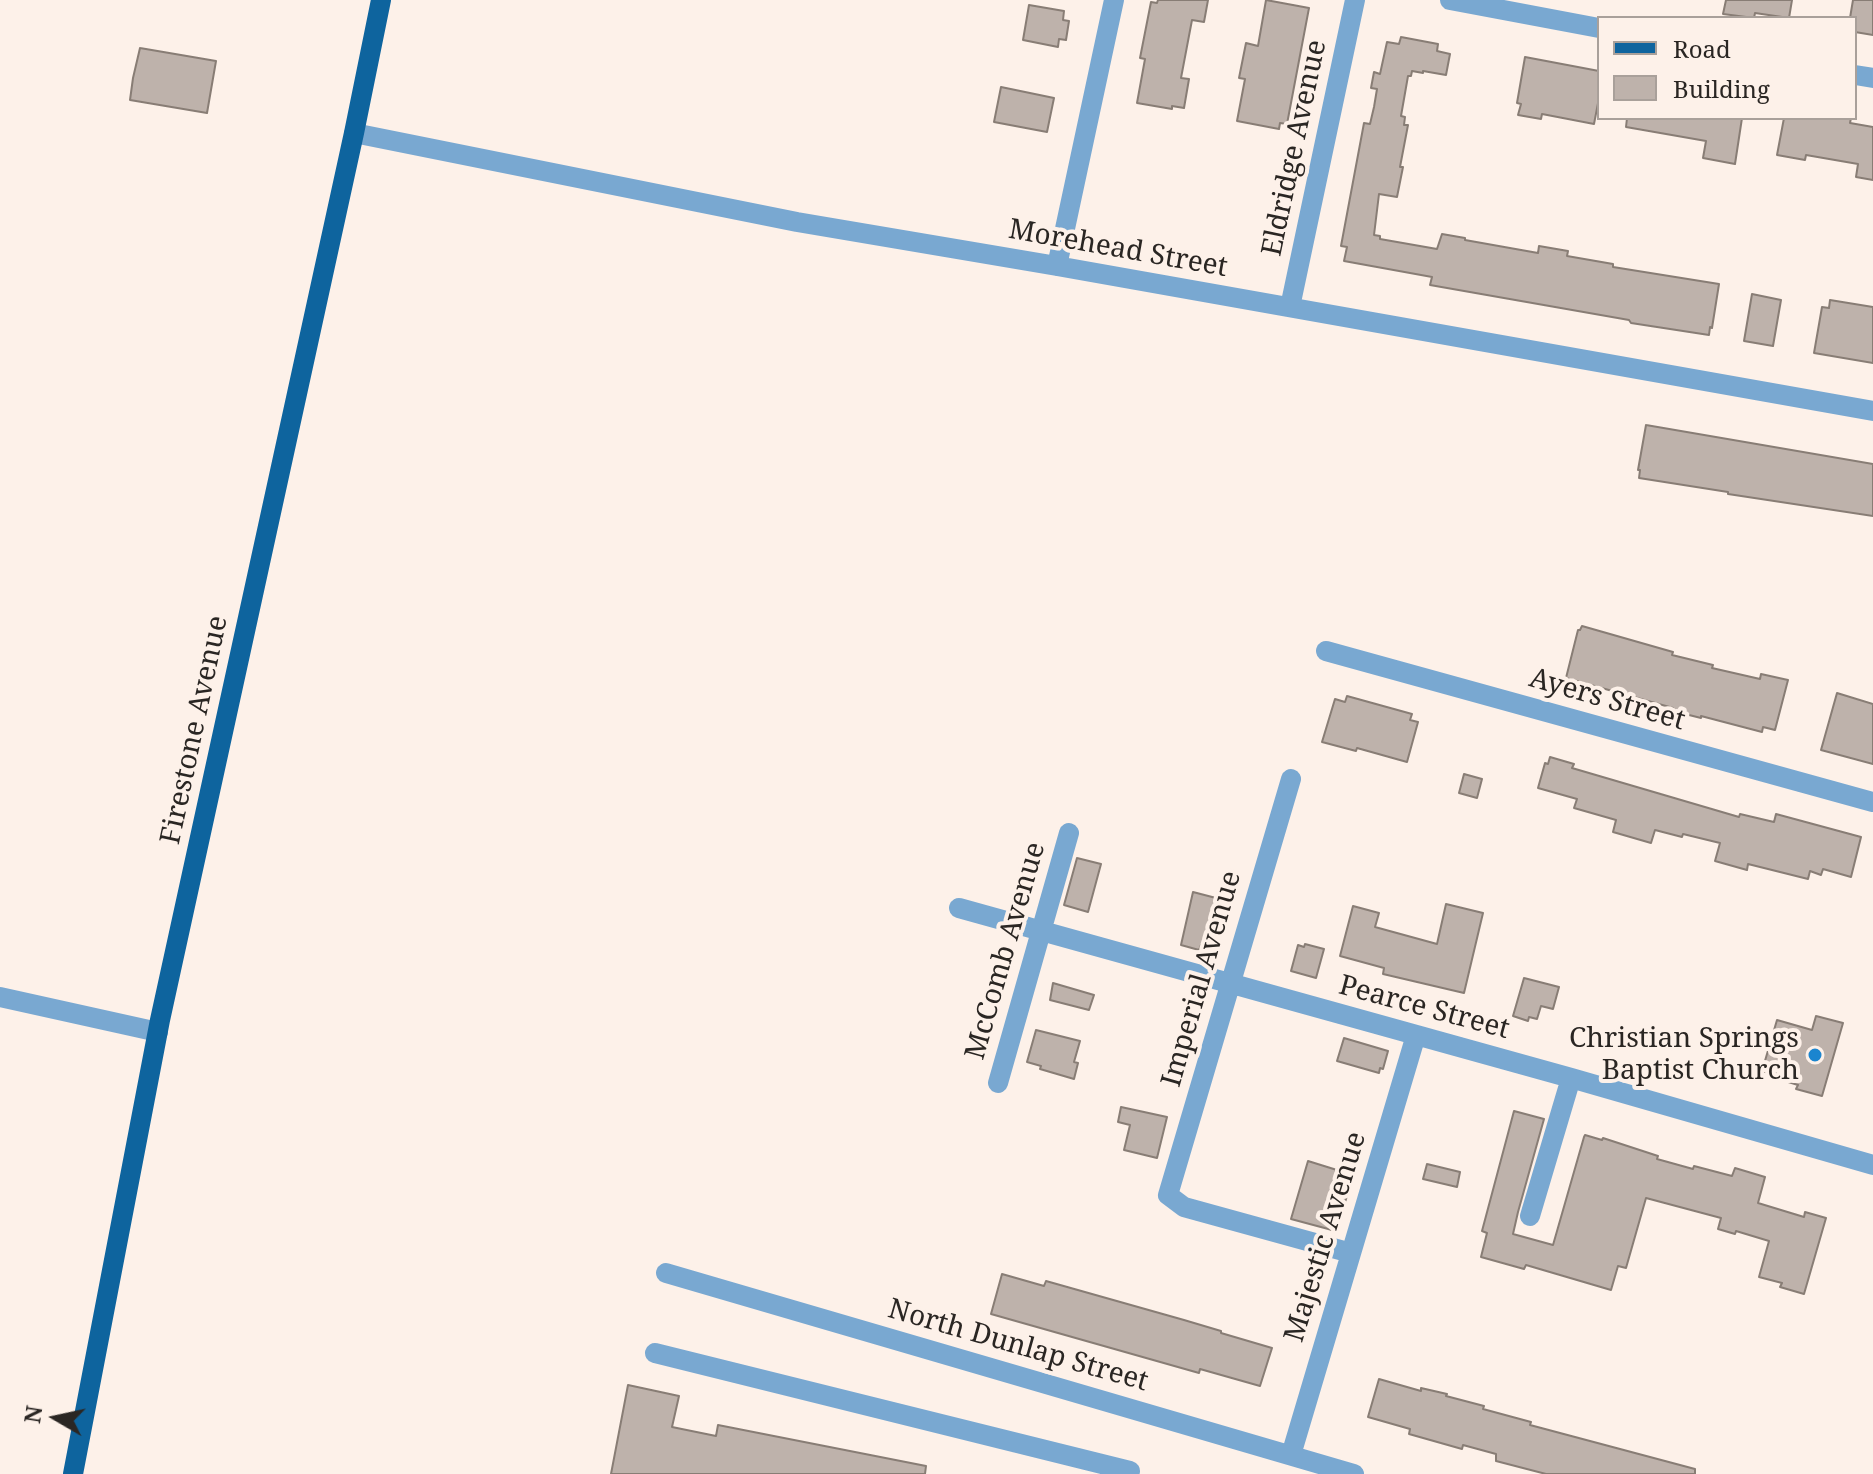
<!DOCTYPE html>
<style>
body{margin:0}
#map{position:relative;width:1873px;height:1474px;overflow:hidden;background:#fdf1e9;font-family:"Noto Serif",serif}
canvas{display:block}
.legend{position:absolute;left:1597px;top:16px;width:260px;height:104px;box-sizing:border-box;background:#fdf1e9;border:2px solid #a9a09a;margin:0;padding:10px 14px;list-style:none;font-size:24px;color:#2a2623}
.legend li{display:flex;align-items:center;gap:16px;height:40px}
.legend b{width:40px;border:2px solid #a9a09a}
.north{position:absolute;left:16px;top:1378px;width:80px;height:80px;-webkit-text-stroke:6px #fdf1e9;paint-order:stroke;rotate:279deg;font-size:22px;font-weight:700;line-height:32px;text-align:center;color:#2a2623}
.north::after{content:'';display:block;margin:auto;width:28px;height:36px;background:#2a2623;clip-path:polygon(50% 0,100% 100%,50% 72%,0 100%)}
</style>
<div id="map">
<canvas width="1873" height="1474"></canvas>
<ul class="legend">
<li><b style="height:10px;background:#0e649e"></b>Road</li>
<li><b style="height:22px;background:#beb2ab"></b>Building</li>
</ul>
<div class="north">N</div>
</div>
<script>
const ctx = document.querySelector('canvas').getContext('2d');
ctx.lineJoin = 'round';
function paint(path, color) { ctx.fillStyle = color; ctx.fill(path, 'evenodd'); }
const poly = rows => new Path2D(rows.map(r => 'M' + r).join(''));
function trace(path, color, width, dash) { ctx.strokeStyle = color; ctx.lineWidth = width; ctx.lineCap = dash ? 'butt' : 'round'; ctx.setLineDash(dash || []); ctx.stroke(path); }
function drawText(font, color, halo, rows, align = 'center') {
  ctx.font = font + ' "Noto Serif",serif'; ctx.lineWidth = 8; ctx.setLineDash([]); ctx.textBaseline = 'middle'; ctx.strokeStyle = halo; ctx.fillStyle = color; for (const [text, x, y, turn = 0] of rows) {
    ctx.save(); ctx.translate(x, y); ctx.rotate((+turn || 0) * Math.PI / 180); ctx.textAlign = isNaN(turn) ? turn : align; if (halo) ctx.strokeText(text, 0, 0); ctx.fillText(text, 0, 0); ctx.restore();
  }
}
const building = poly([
 [1158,0,1208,0,1204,22,1192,20,1181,78,1189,79,1184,108,1172,106,1172,109,1137,103,1145,59,1140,58,1151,2,1157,3,1158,0],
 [1266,0,1309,8,1287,124,1280,123,1279,129,1237,121,1245,79,1239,78,1246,43,1258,46,1266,0],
 [1726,0,1792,0,1789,18,1755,13,1754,18,1723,14,1726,0],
 [1853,0,1873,0,1873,35,1855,32,1855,18,1850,18,1853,0],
 [1029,5,1064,11,1063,20,1069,21,1066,40,1059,39,1058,47,1023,40,1029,5],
 [1401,37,1438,44,1437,51,1450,54,1446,75,1423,71,1423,73,1412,71,1411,76,1408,76,1401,116,1405,117,1404,125,1408,125,1400,167,1403,167,1397,197,1379,194,1374,235,1380,236,1380,239,1437,249,1442,234,1465,238,1465,240,1538,253,1539,246,1568,251,1567,256,1613,264,1613,267,1719,284,1712,328,1710,327,1709,335,1631,323,1629,320,1430,285,1432,277,1344,261,1347,247,1341,246,1364,123,1370,124,1374,107,1377,89,1371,88,1374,72,1380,74,1387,42,1399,44,1401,37],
 [140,48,216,61,207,113,130,100,133,78,140,48],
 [1525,57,1599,71,1599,98,1594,124,1542,114,1541,119,1518,115,1521,104,1517,103,1525,57],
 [1001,87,1054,98,1047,132,994,122,1001,87],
 [1627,118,1742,118,1735,164,1703,158,1706,141,1626,127,1627,118],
 [1784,118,1851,118,1850,123,1873,127,1873,180,1856,177,1858,164,1806,155,1805,160,1777,155,1784,118],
 [1752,294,1781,300,1773,346,1744,341,1752,294],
 [1830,300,1873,307,1873,363,1814,353,1822,307,1829,308,1830,300],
 [1646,425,1873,464,1873,516,1728,494,1728,492,1639,478,1640,470,1638,470,1646,425],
 [1582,626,1673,652,1672,655,1713,665,1712,668,1760,679,1761,674,1788,680,1775,730,1763,727,1762,732,1701,716,1701,718,1673,711,1673,708,1566,678,1578,630,1580,630,1582,626],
 [1837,693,1873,704,1873,764,1821,750,1837,693],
 [1347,696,1412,714,1410,720,1418,722,1407,762,1357,748,1356,751,1322,742,1335,699,1345,702,1347,696],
 [1550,757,1574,764,1572,768,1739,817,1740,814,1774,822,1776,814,1861,837,1851,877,1823,869,1821,875,1810,871,1808,879,1748,864,1747,870,1715,861,1720,843,1683,834,1682,837,1655,830,1651,843,1613,832,1616,820,1574,808,1577,799,1538,788,1545,763,1548,764,1550,757],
 [1464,774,1482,779,1477,798,1459,793,1464,774],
 [1077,858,1101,864,1088,912,1064,905,1077,858],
 [1193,892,1216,898,1203,945,1201,945,1199,950,1181,945,1193,892],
 [1446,904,1483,913,1464,993,1383,974,1384,968,1340,956,1353,906,1379,913,1375,927,1437,944,1446,904],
 [1305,944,1324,949,1316,978,1291,971,1298,945,1304,947,1305,944],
 [1524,978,1559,987,1553,1009,1541,1006,1537,1019,1529,1017,1528,1021,1513,1016,1524,978],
 [1053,983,1094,995,1089,1010,1050,1000,1053,983],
 [1816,1016,1843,1023,1822,1096,1796,1089,1798,1085,1772,1077,1773,1074,1762,1071,1777,1020,1812,1030,1816,1016],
 [1036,1030,1080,1041,1074,1062,1078,1063,1074,1079,1040,1069,1041,1066,1027,1062,1036,1030],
 [1344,1038,1388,1051,1383,1069,1380,1068,1379,1073,1337,1061,1344,1038],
 [1121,1107,1167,1117,1157,1158,1124,1150,1130,1125,1118,1122,1121,1107],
 [1514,1111,1544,1119,1518,1212,1513,1234,1553,1245,1584,1137,1585,1135,1602,1140,1603,1138,1658,1156,1657,1159,1693,1169,1694,1166,1732,1176,1735,1168,1765,1177,1758,1203,1804,1217,1805,1212,1826,1218,1804,1294,1780,1287,1782,1283,1759,1277,1769,1241,1736,1231,1735,1234,1718,1229,1721,1218,1646,1198,1626,1268,1618,1266,1611,1290,1526,1265,1524,1269,1481,1257,1487,1233,1482,1231,1514,1111],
 [1308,1161,1353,1175,1337,1230,1333,1228,1332,1230,1291,1219,1308,1161],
 [1427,1164,1460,1172,1457,1187,1423,1179,1427,1164],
 [1002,1274,1044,1286,1046,1281,1184,1320,1221,1331,1221,1333,1272,1348,1260,1386,1200,1369,1199,1373,991,1314,1002,1274],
 [1379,1379,1421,1391,1421,1388,1447,1394,1446,1396,1484,1406,1483,1409,1531,1422,1530,1425,1695,1469,1695,1474,1546,1474,1496,1461,1496,1454,1463,1445,1462,1449,1409,1434,1410,1429,1368,1417,1379,1379],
 [628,1385,679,1396,672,1427,716,1436,718,1425,926,1466,925,1474,611,1474,628,1385]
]);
paint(building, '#beb2ab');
trace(building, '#887d75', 2);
trace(poly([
 [1450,0,1599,28],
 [1855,75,1873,78],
 [354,133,797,222,1057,266,1873,411],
 [1057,266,1114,0],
 [1290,307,1355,0],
 [1326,651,1873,802],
 [1291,779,1168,1195,1184,1207,1351,1253],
 [959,908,1571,1078,1873,1165],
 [0,997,158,1032],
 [998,1083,1069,833],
 [1530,1216,1571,1078],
 [666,1273,1354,1474],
 [655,1353,1130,1471,1129,1474],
 [1291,1455,1416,1035]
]), '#79a8d1', 20);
trace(poly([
 [73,1474,160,1020,354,133,381,0]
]), '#0e649e', 20);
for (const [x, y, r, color] of [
 [1815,1055,8,"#1b85cf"]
]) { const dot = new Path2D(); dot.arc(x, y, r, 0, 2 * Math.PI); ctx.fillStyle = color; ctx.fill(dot); trace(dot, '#fdf1e9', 3); }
drawText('28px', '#2a2623', '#fdf1e9', [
 ["Eldridge Avenue",1295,148,-78],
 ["Morehead Street",1118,249,10],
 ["Ayers Street",1607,700,16],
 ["Firestone Avenue",195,730,-78],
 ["McComb Avenue",1006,951,-74],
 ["Imperial Avenue",1202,979,-74],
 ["Pearce Street",1424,1008,15],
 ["Majestic Avenue",1326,1237,-73],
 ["North Dunlap Street",1018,1346,16]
]);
drawText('28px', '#2a2623', '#fdf1e9', [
 ["Christian Springs",1799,1039],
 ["Baptist Church",1799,1071]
], 'right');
</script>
